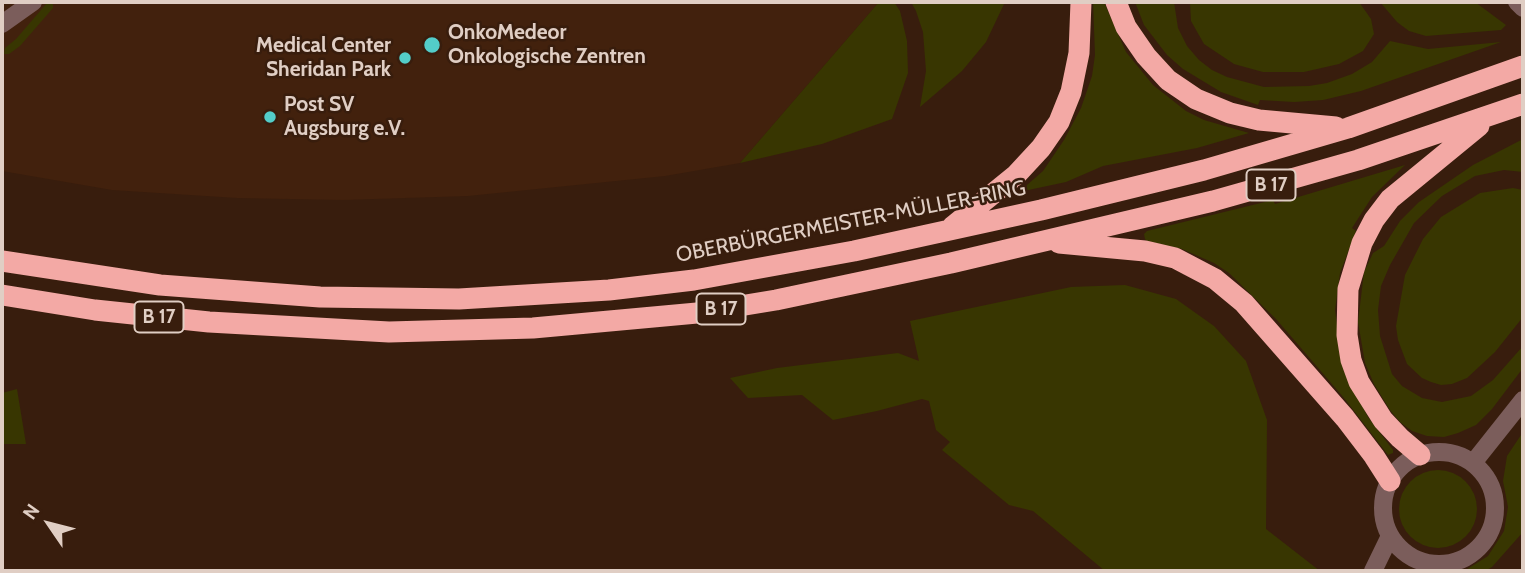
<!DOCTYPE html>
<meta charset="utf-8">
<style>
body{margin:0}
#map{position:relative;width:1525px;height:573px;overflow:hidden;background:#381d0d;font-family:Cabin,sans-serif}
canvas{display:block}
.frame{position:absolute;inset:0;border:4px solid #e0cec4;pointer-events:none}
.north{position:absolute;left:14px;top:489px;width:70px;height:70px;-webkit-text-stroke:5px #381d0d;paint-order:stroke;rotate:305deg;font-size:19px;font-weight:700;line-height:28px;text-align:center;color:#e0cec4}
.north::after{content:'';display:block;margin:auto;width:24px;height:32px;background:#e0cec4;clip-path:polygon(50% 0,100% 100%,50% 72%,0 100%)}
</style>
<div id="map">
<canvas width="1525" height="573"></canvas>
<div class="frame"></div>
<div class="north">N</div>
</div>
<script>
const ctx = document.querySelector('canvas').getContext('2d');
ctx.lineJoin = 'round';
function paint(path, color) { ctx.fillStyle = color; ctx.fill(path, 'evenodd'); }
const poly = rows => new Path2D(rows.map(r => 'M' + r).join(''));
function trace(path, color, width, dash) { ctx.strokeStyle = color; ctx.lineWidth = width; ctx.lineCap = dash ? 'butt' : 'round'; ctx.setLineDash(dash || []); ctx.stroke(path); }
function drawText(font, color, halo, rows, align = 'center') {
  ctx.font = font + ' Cabin,sans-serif'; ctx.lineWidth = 5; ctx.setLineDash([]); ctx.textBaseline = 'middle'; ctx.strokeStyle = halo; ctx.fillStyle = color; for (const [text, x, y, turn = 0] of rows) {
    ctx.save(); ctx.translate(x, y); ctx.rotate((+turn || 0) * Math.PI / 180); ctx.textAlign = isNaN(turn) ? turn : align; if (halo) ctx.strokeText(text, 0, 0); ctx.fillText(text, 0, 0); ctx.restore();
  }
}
paint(poly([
 [2,2,879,2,740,163,665,176,468,196,343,200,237,198,112,190,2,171]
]), '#42210d');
paint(poly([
 [879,2,894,2,900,11,907,41,908,73,892,119,822,144,740,163],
 [911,2,1005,2,986,42,962,71,920,107,926,71,923,32,916,11],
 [1093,2,1104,2,1126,52,1153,85,1186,111,1204,120,1249,133,1197,148,1103,166,1066,182,1019,192,1043,171,1064,140,1081,108,1092,76,1095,55],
 [1135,2,1174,2,1178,28,1187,46,1199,60,1212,70,1227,77,1264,87,1309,86,1327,83,1352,74,1372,62,1390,41,1428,49,1501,42,1361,91,1323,100,1294,102,1260,100,1258,105,1221,92,1183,69,1167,55,1144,25],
 [1190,2,1359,2,1371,19,1374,34,1363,51,1339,64,1304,72,1263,72,1234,64,1204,44,1191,21],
 [1380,2,1475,2,1506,25,1501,30,1426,36,1409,31,1397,22],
 [47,3,53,3,53,8,20,46,9,54,4,54,5,48,16,39],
 [1523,139,1523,172,1504,170,1475,176,1442,196,1414,223,1390,265,1381,286,1378,310,1380,336,1392,374,1402,386,1422,398,1442,402,1471,396,1493,380,1523,346,1523,368,1492,409,1476,425,1458,433,1444,437,1427,436,1412,431,1400,422,1390,410,1374,384,1365,363,1358,322,1364,272,1373,253,1384,246,1400,221,1419,202,1473,165],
 [1405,165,1372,197,1352,228,1356,231,1340,273,1335,310,1343,369,1368,417,1393,450,1393,453,1388,455,1344,398,1276,319,1229,273,1214,263,1182,249,1147,241,1145,239,1144,234,1147,231,1273,200,1275,204],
 [1513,188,1523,190,1523,317,1495,352,1467,378,1452,384,1441,385,1431,382,1422,378,1407,364,1398,340,1396,326,1405,275,1423,239,1441,217,1480,193],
 [1125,285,1176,299,1214,326,1246,361,1267,420,1266,529,1320,571,1105,571,1033,511,1009,505,942,450,950,442,936,430,929,401,922,399,877,411,833,420,802,395,748,398,730,378,777,368,898,353,919,361,910,321,1071,287],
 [17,389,26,444,2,444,2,393],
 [1523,432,1523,532,1492,567,1485,571,1464,571,1488,556,1504,531,1508,507,1503,481,1507,456],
 '1399 509a39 39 0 1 1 78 0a39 39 0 1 1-78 0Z'
]), '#383601');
trace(poly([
 [1517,2,1523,8],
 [2,24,33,2],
 '1383 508a56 56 0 1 1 112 0a56 56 0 1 1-112 0Z',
 [1473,463,1523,400],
 [1373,571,1390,536]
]), '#7b5d5b', 18);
trace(poly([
 [1116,2,1126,27,1146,56,1168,80,1196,99,1230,113,1259,120,1336,127],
 [952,227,1016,175,1041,148,1059,122,1071,92,1079,53,1081,2],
 [1059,243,1145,251,1175,258,1215,279,1244,303,1345,418,1374,456,1390,481],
 [2,261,160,285,320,297,459,299,609,290,694,280,854,251,1041,210,1204,170,1348,128,1523,66],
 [2,295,95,310,209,322,389,332,533,328,697,313,776,300,951,263,1213,201,1358,160,1523,104],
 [1420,455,1400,438,1383,420,1359,382,1351,360,1347,335,1348,289,1362,243,1374,220,1390,199,1479,126]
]), '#f3a9a5', 21);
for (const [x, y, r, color] of [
 [432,45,9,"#53cdc9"],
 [405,58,7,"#53cdc9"],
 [270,117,7,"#53cdc9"]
]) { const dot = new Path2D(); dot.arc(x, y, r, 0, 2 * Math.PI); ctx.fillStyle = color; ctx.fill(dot); trace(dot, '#381d0d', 2.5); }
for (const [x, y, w] of [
 [1271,185,49],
 [721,309,49],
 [159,317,49]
]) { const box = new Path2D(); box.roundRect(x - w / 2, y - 15.5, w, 31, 5); ctx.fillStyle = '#381d0d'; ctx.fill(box); trace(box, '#e0cec4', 2); }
drawText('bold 19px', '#e0cec4', null, [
 ["B 17",1271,185],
 ["B 17",721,309],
 ["B 17",159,317]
]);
drawText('bold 21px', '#e0cec4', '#381d0d', [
 ["OnkoMedeor",448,33],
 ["Onkologische Zentren",448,57],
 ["Medical Center",391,46,"right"],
 ["Sheridan Park",391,70,"right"],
 ["Post SV",284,105],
 ["Augsburg e.V.",284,129]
], 'left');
drawText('21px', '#e0cec4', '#381d0d', [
 ["OBERBÜRGERMEISTER-MÜLLER-RING",851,222,-11]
]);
</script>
